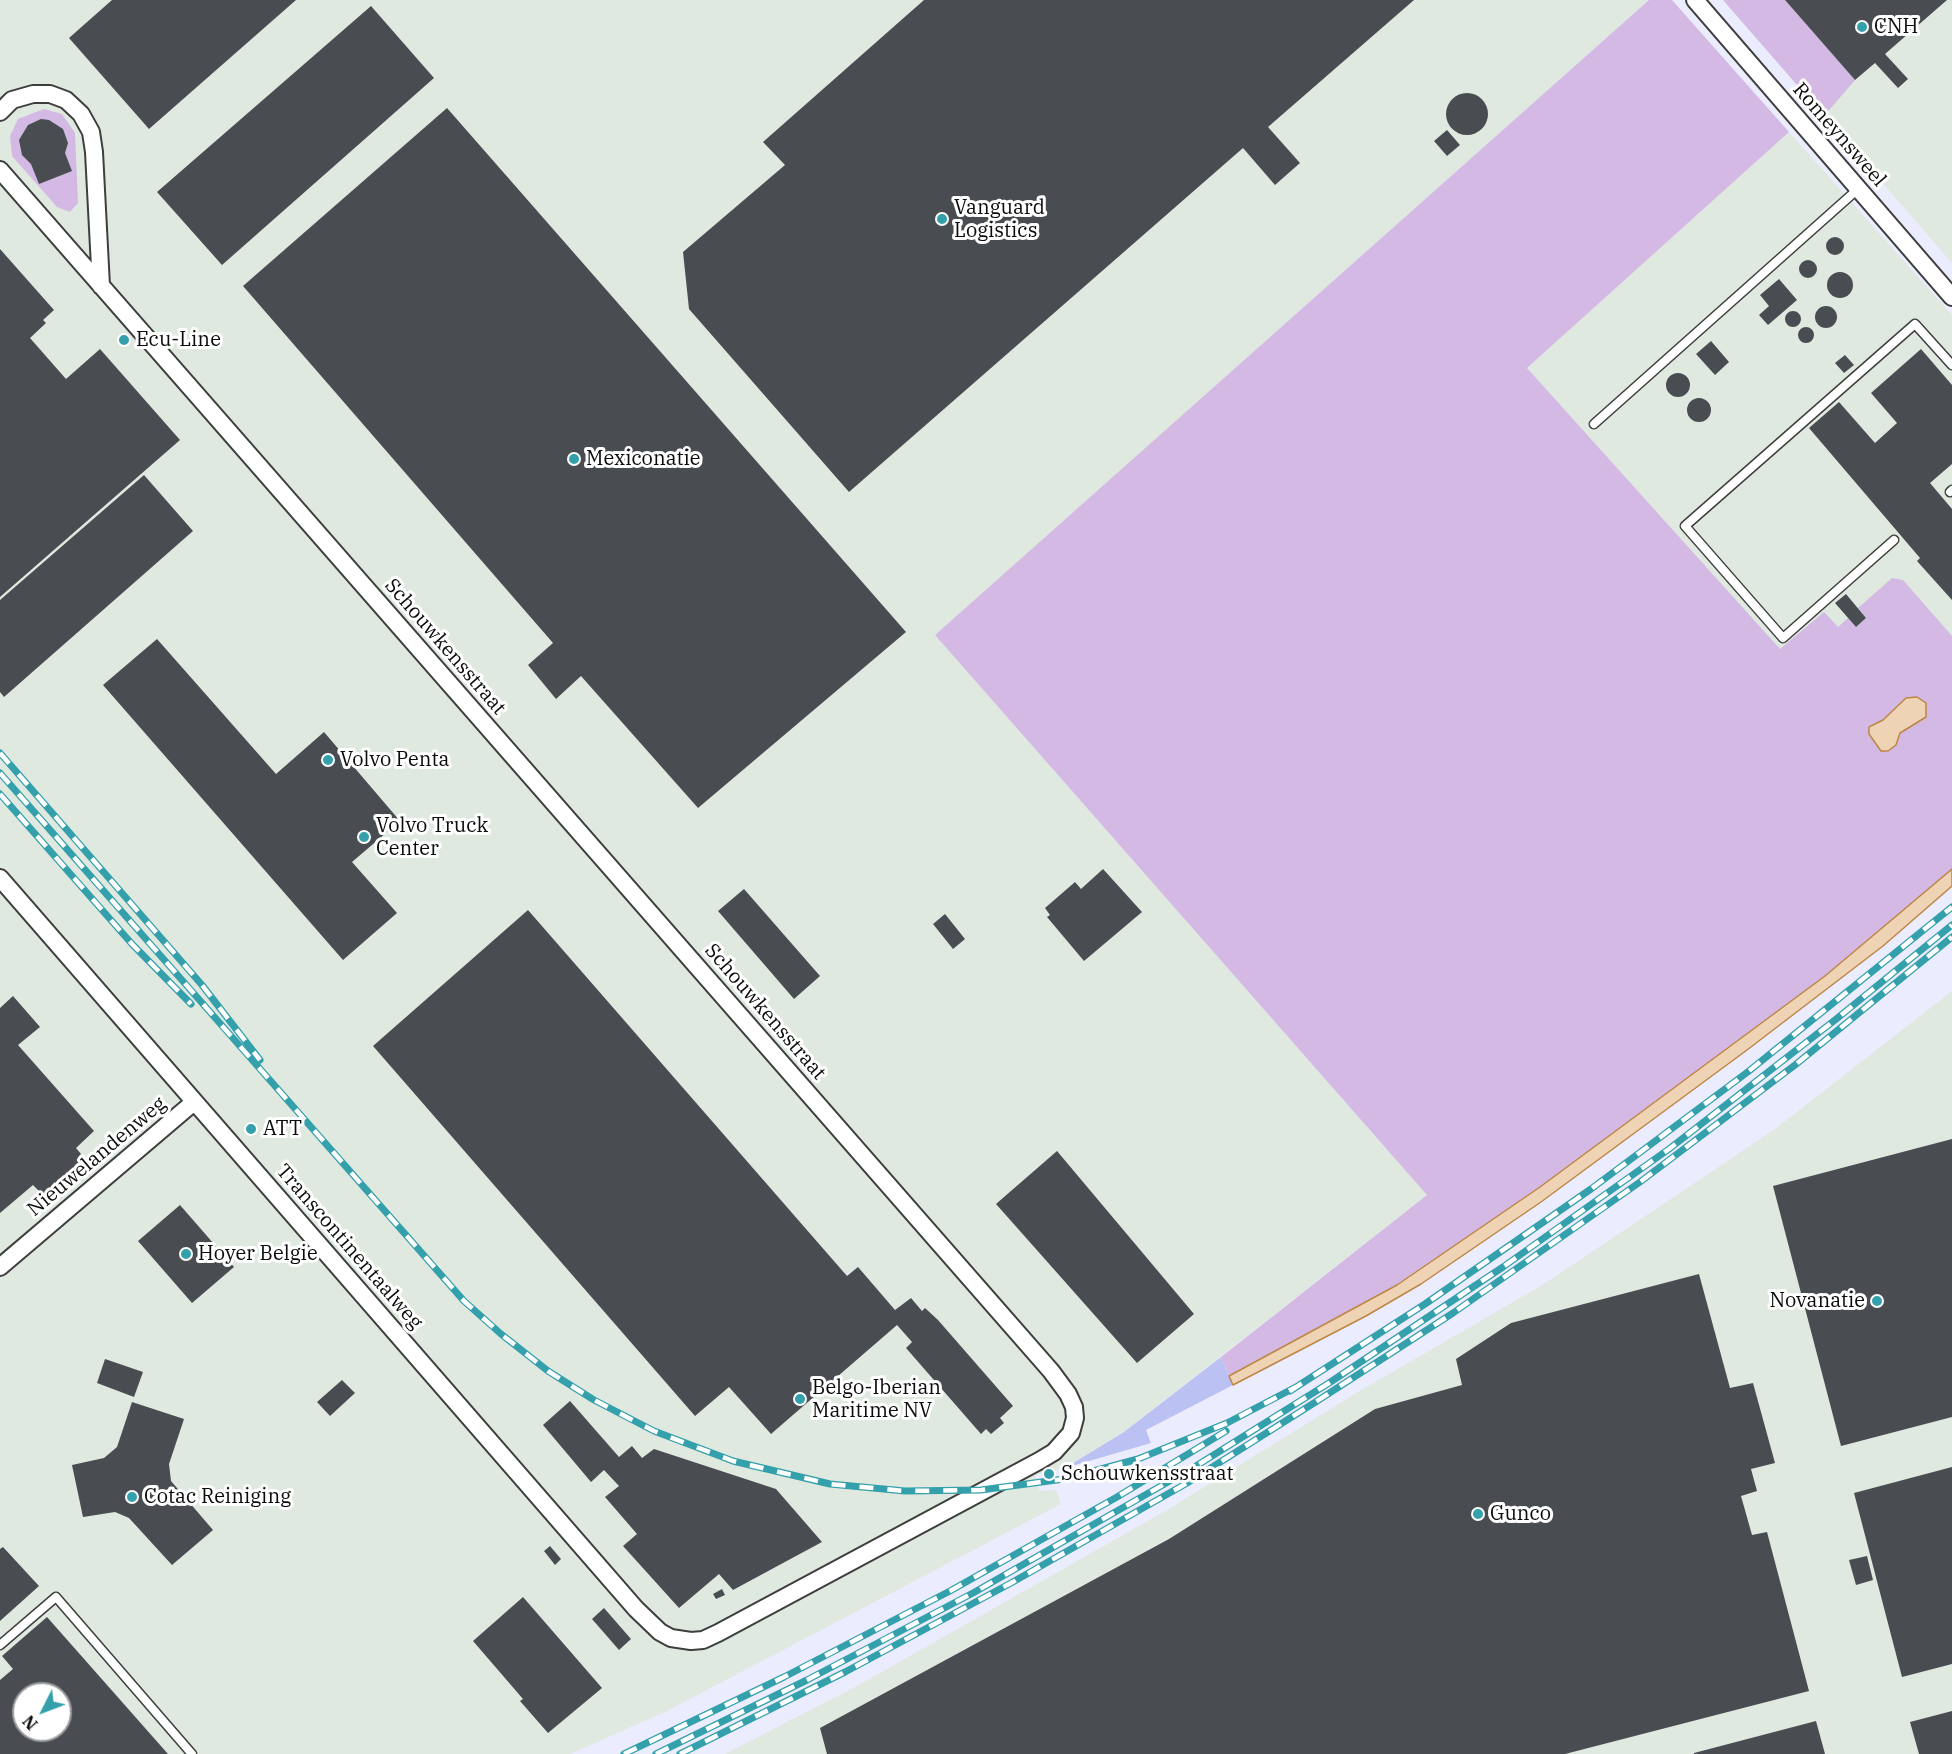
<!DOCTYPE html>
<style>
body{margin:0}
#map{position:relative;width:1952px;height:1754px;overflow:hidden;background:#ebecfd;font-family:"IBM Plex Serif",serif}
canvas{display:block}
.north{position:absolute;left:12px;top:1682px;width:60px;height:60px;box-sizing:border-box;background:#fff;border:2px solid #9d9d9d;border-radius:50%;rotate:228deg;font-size:16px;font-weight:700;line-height:24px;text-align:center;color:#0b0b0b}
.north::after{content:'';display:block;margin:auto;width:21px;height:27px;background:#33a0ab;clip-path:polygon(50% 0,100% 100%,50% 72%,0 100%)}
</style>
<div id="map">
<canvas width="1952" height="1754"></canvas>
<div class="north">N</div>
</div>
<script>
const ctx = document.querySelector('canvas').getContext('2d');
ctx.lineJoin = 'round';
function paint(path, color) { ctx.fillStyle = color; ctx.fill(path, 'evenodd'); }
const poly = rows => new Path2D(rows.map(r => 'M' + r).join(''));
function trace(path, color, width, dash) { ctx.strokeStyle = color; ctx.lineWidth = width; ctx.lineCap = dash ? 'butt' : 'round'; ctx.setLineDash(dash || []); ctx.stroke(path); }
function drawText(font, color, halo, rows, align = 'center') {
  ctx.font = font + ' "IBM Plex Serif",serif'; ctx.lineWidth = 6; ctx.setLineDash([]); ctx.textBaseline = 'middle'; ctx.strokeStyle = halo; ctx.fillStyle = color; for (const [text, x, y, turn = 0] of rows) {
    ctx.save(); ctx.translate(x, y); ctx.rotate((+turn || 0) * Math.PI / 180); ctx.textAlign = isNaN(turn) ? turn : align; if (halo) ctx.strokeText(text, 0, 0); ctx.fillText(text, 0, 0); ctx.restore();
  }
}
paint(poly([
 [0,0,1649,0,935,635,1427,1195,1124,1432,1065,1468,1035,1475,1039,1491,1056,1490,1061,1504,667,1711,570,1754,0,1754],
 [24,1694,60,1694,60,1730,24,1730],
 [1723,0,1952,0,1952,263,1824,116],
 [1789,132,1952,315,1952,712,1886,769,1527,368],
 [1952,991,1952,1754,725,1754,857,1686,1167,1510,1358,1392,1544,1284,1775,1129]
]), '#e0e9e0');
paint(poly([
 [1649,0,1672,0,1789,132,1527,368,1780,649,1824,612,1838,627,1848,618,1856,627,1866,618,1858,608,1892,578,1903,580,1952,636,1952,886,1847,974,1541,1202,1421,1284,1366,1316,1233,1385,1221,1357,1427,1195,935,635],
 [1723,0,1785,0,1855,80,1824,116],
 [44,109,62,114,75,133,78,203,70,212,57,207,12,156,10,136,18,119]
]), '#d3b9e3');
paint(poly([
 [1221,1357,1233,1385,1146,1430,1151,1443,1065,1468,1124,1432]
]), '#bcc1f3');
const water = poly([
 [1917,697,1926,703,1926,717,1900,733,1896,745,1888,751,1881,751,1869,734,1869,727,1883,720,1906,698,1917,697],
 [1952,869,1952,886,1883,946,1747,1050,1541,1202,1421,1284,1366,1316,1233,1385,1229,1376,1397,1285,1540,1187,1825,976,1952,869]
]);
paint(water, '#efd3b5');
trace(water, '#be8644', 1.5);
paint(poly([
 [112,0,296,0,149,129,69,38],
 [924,0,1414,0,1268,127,1300,163,1275,185,1243,148,849,492,689,309,683,252,785,165,763,142],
 [1785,0,1947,0,1885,54,1908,79,1898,88,1875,63,1855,80],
 [371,6,434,78,222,265,157,192],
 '1446 114a21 21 0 1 1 42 0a21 21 0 1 1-42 0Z',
 [447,108,906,632,698,808,581,676,556,699,528,665,553,643,243,286],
 [41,119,49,120,63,129,68,143,65,153,72,171,39,184,31,164,22,155,19,140,28,125],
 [1447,130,1460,145,1447,156,1434,141],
 '1826 246a9 9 0 1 1 18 0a9 9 0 1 1-18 0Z',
 [0,249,54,310,43,320,46,323,30,338,66,379,100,349,180,440,0,597],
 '1799 269a9 9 0 1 1 18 0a9 9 0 1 1-18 0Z',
 '1827 285a13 13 0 1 1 26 0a13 13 0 1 1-26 0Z',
 [1779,279,1797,300,1768,325,1759,315,1769,306,1760,295],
 '1815 317a11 11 0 1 1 22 0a11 11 0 1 1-22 0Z',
 '1785 319a8 8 0 1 1 16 0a8 8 0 1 1-16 0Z',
 '1798 335a8 8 0 1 1 16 0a8 8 0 1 1-16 0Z',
 [1711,341,1729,362,1715,375,1696,354],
 [1921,349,1952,385,1952,464,1930,483,1952,509,1952,600,1917,561,1920,558,1809,428,1839,402,1875,443,1897,423,1871,393],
 [1845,355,1854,365,1844,373,1835,363],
 '1666 385a12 12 0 1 1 24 0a12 12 0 1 1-24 0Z',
 '1687 410a12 12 0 1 1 24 0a12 12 0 1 1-24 0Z',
 [144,475,193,531,4,697,0,692,0,600],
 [1846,594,1866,618,1856,627,1835,603],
 [157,639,276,774,324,732,400,821,352,862,397,913,343,960,103,685],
 [1103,869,1142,912,1084,961,1047,917,1050,915,1045,908,1075,882,1081,889],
 [744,889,820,976,794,999,718,911],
 [528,910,847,1276,858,1267,895,1310,911,1298,922,1311,925,1308,938,1320,1013,1406,1000,1418,1004,1423,991,1434,986,1429,981,1434,906,1348,912,1342,897,1325,771,1434,729,1387,695,1416,373,1046],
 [945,914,965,939,953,949,933,924],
 [13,996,40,1027,18,1045,94,1131,76,1148,86,1160,44,1196,33,1185,0,1213,0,1008],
 [1952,1139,1952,1417,1841,1446,1773,1186],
 [1057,1151,1194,1314,1137,1363,996,1204],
 [180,1205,234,1267,192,1303,138,1241],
 [1699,1274,1730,1388,1753,1383,1775,1463,1751,1469,1757,1491,1741,1496,1752,1535,1767,1532,1809,1691,1565,1754,827,1754,820,1728,1169,1539,1375,1409,1462,1385,1456,1359,1511,1323],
 [105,1359,143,1372,134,1397,97,1383],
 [342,1380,355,1393,330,1416,317,1402],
 [570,1401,619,1457,632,1446,642,1458,654,1449,776,1489,822,1542,733,1590,719,1574,679,1608,623,1546,637,1534,605,1497,619,1486,604,1470,591,1482,543,1425],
 [132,1402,184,1419,169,1464,171,1481,213,1530,172,1565,129,1518,115,1512,83,1517,72,1465,104,1458,117,1447],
 [1952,1467,1952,1664,1902,1677,1854,1493],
 [550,1546,561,1559,555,1565,544,1551],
 [3,1547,39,1586,0,1621,0,1549],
 [1867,1556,1873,1580,1856,1585,1849,1560],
 [722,1589,725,1595,716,1599,713,1594],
 [523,1597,602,1688,548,1733,520,1701,523,1699,473,1641],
 [604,1608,631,1639,619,1650,592,1619],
 [47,1617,168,1754,0,1754,0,1680,13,1669,2,1656],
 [24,1694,60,1694,60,1730,24,1730],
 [1952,1711,1952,1754,1919,1754,1910,1722],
 [1816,1721,1825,1754,1694,1754,1694,1753]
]), '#494d52');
const service = poly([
 [1594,424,1858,189],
 [1950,492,1952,490],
 [1894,540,1783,638,1685,526,1915,324,1952,365],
 [0,1645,56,1597,192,1754]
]);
const minor = poly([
 [1695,0,1952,297],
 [0,112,12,100,33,94,50,94,66,100,81,114,91,132,94,152,101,286],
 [0,170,1051,1371,1068,1394,1074,1407,1075,1418,1071,1433,1054,1452,1039,1461,718,1633,703,1640,691,1641,671,1638,660,1632,636,1609,0,878],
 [0,1267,194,1102]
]);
trace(service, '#3e3e3e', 11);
trace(minor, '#3e3e3e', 20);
trace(service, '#fff', 8);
trace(minor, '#fff', 16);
const rail = poly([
 [0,753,202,985,260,1060],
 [0,773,464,1301,501,1334,548,1371,594,1400,654,1431,733,1461,830,1484,905,1491,981,1490,1064,1479,1138,1459,1227,1423,1296,1387],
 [0,794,132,944,191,1004],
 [1290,1391,1425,1304,1591,1189,1749,1071,1952,907],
 [624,1754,784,1677,950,1591,1117,1497,1226,1431],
 [656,1754,807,1680,973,1593,1196,1466,1329,1383,1503,1267,1669,1149,1835,1020,1952,925],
 [680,1754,845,1672,1011,1583,1187,1483,1314,1403,1453,1313,1640,1182,1795,1065,1952,937]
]);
trace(rail, '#33a0ab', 7);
trace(rail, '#fff', 4.5, [14]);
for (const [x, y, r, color] of [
 [1862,27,6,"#33a0ab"],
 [942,219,6,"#33a0ab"],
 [124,340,6,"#33a0ab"],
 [574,459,6,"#33a0ab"],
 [328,760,6,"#33a0ab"],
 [364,837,6,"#33a0ab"],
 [251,1129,6,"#33a0ab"],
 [186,1254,6,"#33a0ab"],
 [1877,1301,6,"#33a0ab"],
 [800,1399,6,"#33a0ab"],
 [1049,1474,6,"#33a0ab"],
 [132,1497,6,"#33a0ab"],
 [1478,1514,6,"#33a0ab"]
]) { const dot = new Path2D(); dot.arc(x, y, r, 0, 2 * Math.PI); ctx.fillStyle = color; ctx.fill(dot); trace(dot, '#fff', 2); }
drawText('20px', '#0b0b0b', '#fff', [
 ["CNH",1874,27],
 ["Vanguard",954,208],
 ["Logistics",954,231],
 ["Ecu-Line",136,340],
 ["Mexiconatie",586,459],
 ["Volvo Penta",340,760],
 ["Volvo Truck",376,826],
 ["Center",376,849],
 ["ATT",263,1129],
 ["Hoyer Belgie",198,1254],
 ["Novanatie",1865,1301,"right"],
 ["Belgo-Iberian",812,1388],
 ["Maritime NV",812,1411],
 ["Schouwkensstraat",1061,1474],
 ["Cotac Reiniging",144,1497],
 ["Gunco",1490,1514]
], 'left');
drawText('20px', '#0b0b0b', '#fff', [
 ["Romeynsweel",1839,135,49],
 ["Schouwkensstraat",445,647,49],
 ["Schouwkensstraat",765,1012,49],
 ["Nieuwelandenweg",97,1157,-40],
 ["Transcontinentaalweg",349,1247,49]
]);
</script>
